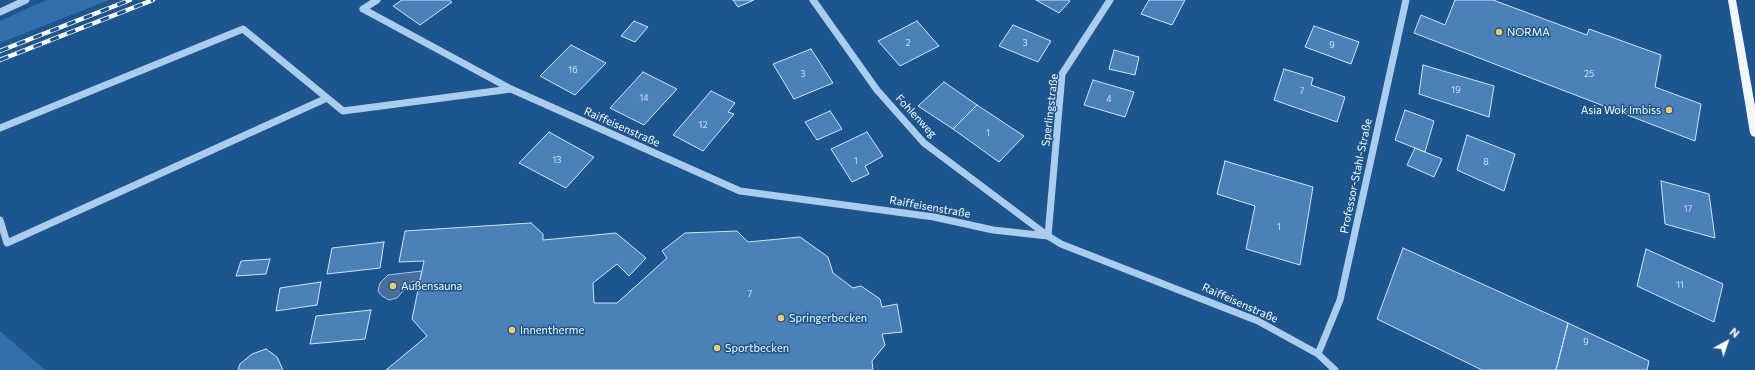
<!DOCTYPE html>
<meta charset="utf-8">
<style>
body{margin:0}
#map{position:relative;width:1755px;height:370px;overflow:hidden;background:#1d558e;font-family:Commissioner,sans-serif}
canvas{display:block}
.north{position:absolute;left:1707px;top:322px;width:40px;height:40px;-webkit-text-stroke:3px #1d558e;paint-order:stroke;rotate:40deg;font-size:11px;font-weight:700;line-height:16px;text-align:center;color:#fff}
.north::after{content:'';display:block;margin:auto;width:14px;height:18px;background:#fff;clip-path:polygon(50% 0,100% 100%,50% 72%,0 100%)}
</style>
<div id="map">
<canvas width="1755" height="370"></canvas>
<div class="north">N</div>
</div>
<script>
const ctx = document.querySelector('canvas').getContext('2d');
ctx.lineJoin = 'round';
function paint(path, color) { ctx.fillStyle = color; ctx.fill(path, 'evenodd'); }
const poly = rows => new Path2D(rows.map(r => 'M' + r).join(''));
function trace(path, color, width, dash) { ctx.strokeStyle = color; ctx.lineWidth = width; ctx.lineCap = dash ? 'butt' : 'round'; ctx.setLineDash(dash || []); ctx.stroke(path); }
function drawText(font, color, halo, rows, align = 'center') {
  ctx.font = font + ' Commissioner,sans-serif'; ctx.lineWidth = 3; ctx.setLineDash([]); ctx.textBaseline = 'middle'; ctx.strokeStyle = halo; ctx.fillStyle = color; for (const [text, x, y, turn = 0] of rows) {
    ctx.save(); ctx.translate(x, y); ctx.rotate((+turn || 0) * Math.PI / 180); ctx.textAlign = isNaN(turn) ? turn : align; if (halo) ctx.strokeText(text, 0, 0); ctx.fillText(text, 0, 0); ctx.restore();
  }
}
paint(poly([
 [46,0,109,0,0,43,0,21],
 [0,331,45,370,0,370]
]), '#3070ac');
const water = poly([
 [422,271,420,280,411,282,397,298,389,300,382,296,378,291,380,283,388,275,422,271]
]);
paint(water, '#476f98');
trace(water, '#9ec8ef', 1);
const building = poly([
 [402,0,449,0,452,2,420,25,393,6,402,0],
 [733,0,754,0,738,7,733,0],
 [1036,0,1068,0,1070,1,1059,13,1036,0],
 [1149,0,1185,0,1172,25,1141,14,1149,0],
 [1455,0,1493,0,1587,35,1589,29,1661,55,1655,87,1701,104,1695,141,1414,33,1421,15,1445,25,1455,0],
 [634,21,648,27,635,42,621,36,634,21],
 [917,21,939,46,900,66,878,41,917,21],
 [1013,25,1051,41,1038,62,999,46,1013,25],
 [1314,26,1359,42,1351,64,1305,47,1314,26],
 [571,45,606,63,575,95,540,76,571,45],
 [811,49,833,83,794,99,773,64,811,49],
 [1114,50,1139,57,1135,75,1109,69,1114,50],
 [1423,65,1494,86,1489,117,1419,94,1423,65],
 [1284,69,1313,78,1311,85,1345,97,1337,122,1274,100,1284,69],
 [643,72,677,89,644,125,610,108,643,72],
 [1093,80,1134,92,1125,117,1084,105,1093,80],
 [944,82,977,105,953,129,918,106,944,82],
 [711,91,735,103,728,112,734,114,703,151,673,135,711,91],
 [977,105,1024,136,999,162,953,129,977,105],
 [1405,110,1434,121,1425,152,1395,140,1405,110],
 [830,111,842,129,817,140,805,122,830,111],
 [549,132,594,157,566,188,519,163,549,132],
 [867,132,883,156,865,166,869,174,852,182,831,149,867,132],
 [1467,135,1515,154,1504,191,1457,170,1467,135],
 [1415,148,1442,159,1434,177,1407,165,1415,148],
 [1225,161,1313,187,1300,265,1246,249,1255,206,1217,194,1225,161],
 [1661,181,1709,194,1715,238,1665,224,1661,181],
 [531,223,543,234,543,240,616,233,646,258,629,276,617,264,593,283,594,303,617,303,667,258,662,251,685,233,737,231,748,242,800,237,828,257,833,273,853,288,861,286,880,299,882,307,897,304,902,332,882,334,885,345,872,361,873,370,386,370,427,336,412,319,424,261,399,262,405,231,531,223],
 [384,242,380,268,327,274,332,248,384,242],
 [1403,248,1568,323,1556,370,1482,370,1377,319,1403,248],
 [1646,249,1723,284,1714,322,1637,286,1646,249],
 [270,259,266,274,236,276,241,261,270,259],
 [321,282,317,305,276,311,280,288,321,282],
 [371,310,365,339,310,344,316,316,371,310],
 [1568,323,1649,361,1647,370,1556,370,1568,323],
 [266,349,277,357,283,370,238,370,240,364,252,354,266,349]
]);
paint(building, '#4a81b8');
trace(building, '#d1e5fa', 1);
trace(poly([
 [377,0,363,9,511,89],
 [813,0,877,90,924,143,1048,236],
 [0,12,26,0],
 [0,128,243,29,343,111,511,89,740,191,934,217,993,230,1048,236,1061,244,1258,321,1318,354,1335,370],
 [0,220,7,243,327,98],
 [1048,236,1062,74,1110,0],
 [1318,354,1340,300,1406,0]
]), '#abcded', 7);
paint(poly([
 [1728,0,1736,0,1755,106,1755,137,1752,136,1750,133,1728,0]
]), '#f1f7ff');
const rail = poly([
 [0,51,130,0],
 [0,60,153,0]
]);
trace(rail, '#fff', 4.5);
trace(rail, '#1d558e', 3, [9]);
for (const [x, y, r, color] of [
 [1499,32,4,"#fdca69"],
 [1669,110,4,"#fdca69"],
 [393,286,4,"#fdca69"],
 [781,318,4,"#fdca69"],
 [512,330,4,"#fdca69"],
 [717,348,4,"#fdca69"]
]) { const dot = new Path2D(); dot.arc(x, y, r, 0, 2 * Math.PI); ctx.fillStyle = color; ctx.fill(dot); trace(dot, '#1d558e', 1.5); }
drawText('9px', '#d2e0ed', null, [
 ["2",908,43],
 ["3",1025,43],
 ["9",1332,45],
 ["16",573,70],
 ["3",803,74],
 ["25",1589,74],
 ["19",1456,90],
 ["7",1302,91],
 ["14",644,98],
 ["4",1109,99],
 ["12",703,125],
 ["1",988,133],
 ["13",557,160],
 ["1",856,161],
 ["8",1486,162],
 ["17",1688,209],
 ["1",1279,227],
 ["11",1680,285],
 ["7",750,294],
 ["9",1586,342]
]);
drawText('11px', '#fff', '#1d558e', [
 ["NORMA",1507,32],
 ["Asia Wok Imbiss",1661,110,"right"],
 ["Außensauna",401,286],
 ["Springerbecken",789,318],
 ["Innentherme",520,330],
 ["Sportbecken",725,348]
], 'left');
drawText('11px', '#fff', '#1d558e', [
 ["Sperlingstraße",1050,110,-83],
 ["Fohlenweg",916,116,47],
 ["Raiffeisenstraße",622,127,24],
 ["Professor-Stahl-Straße",1356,176,-78],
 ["Raiffeisenstraße",930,207,10],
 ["Raiffeisenstraße",1240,303,24]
]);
</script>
